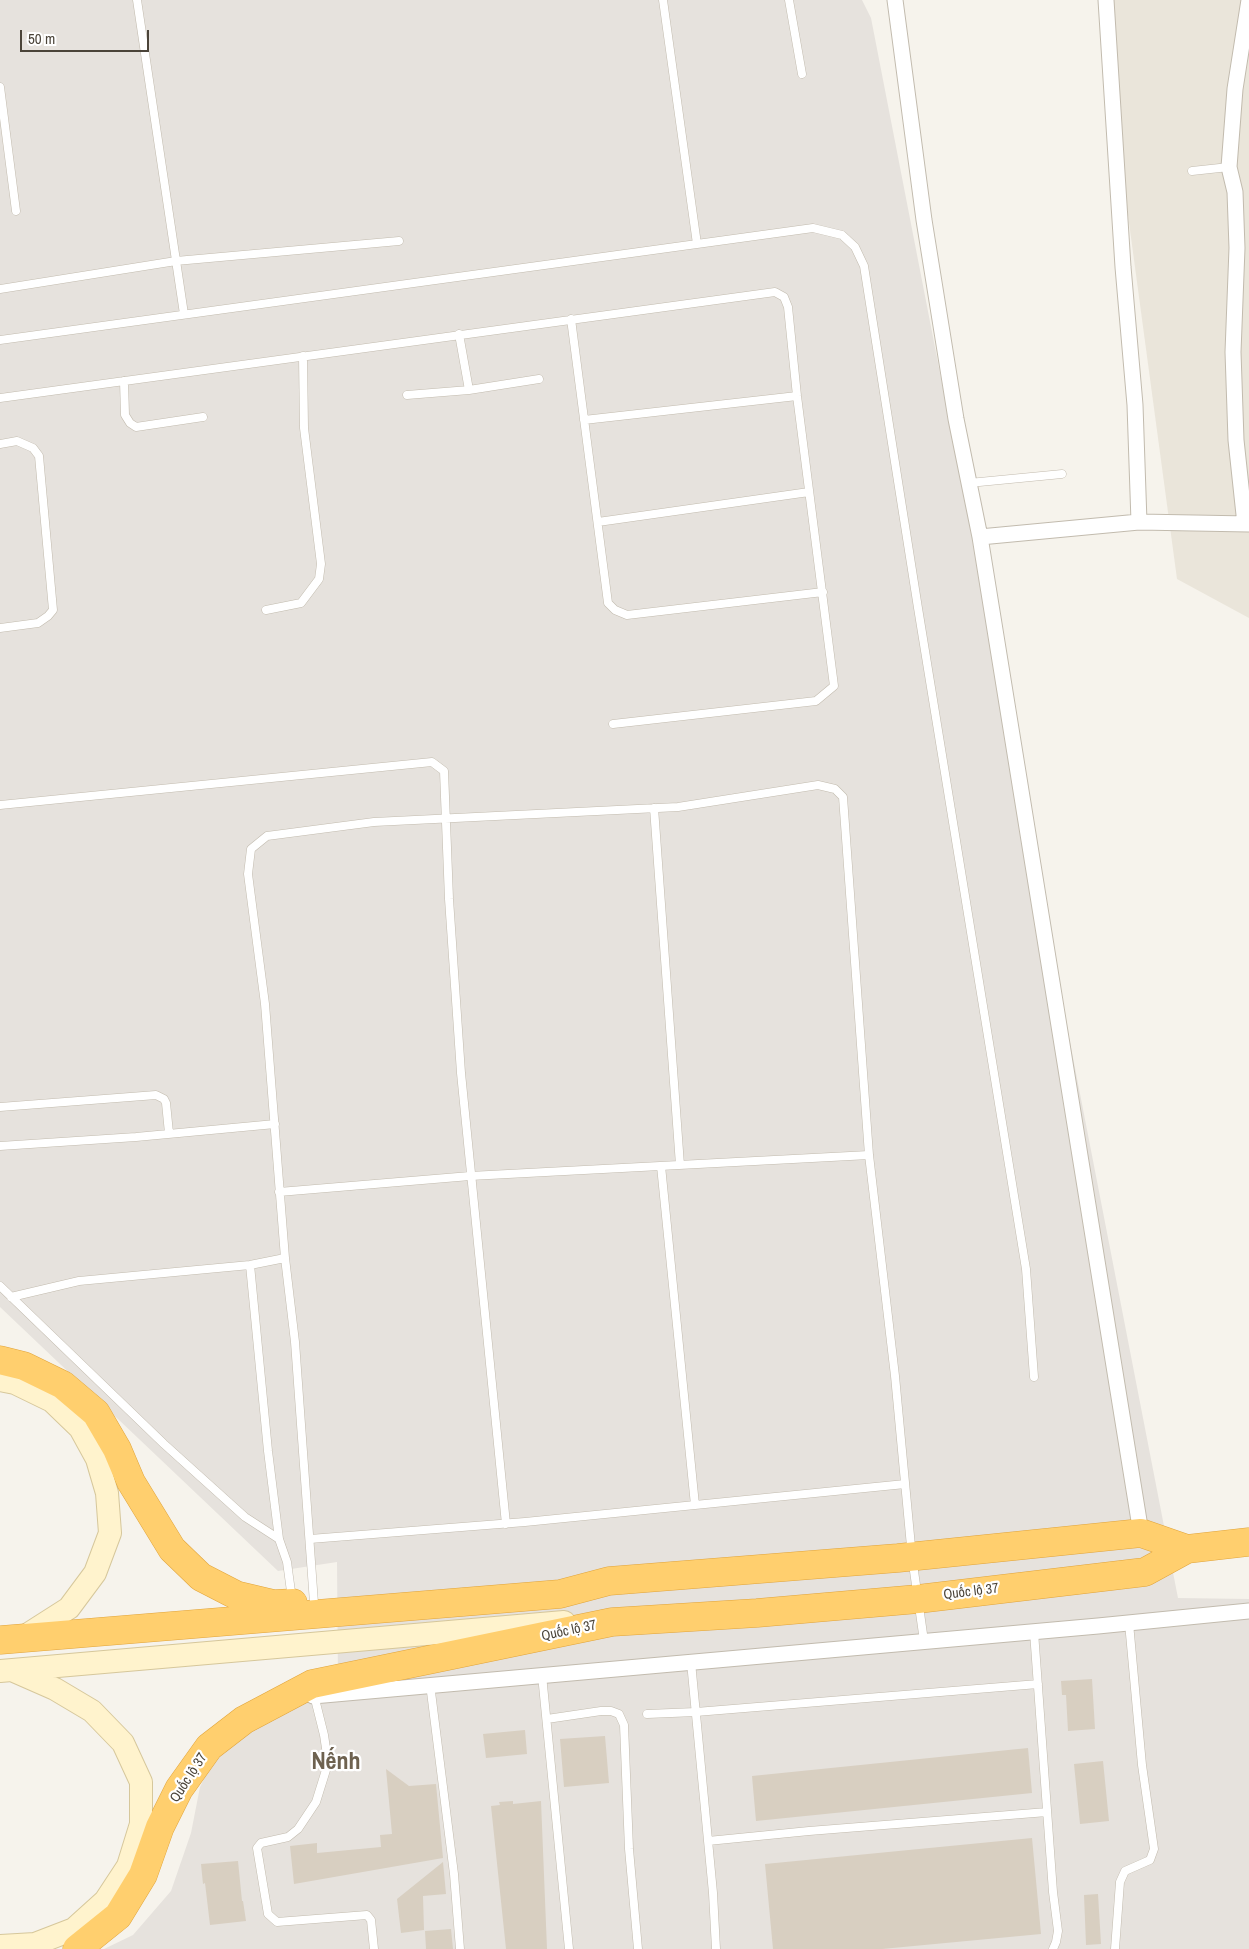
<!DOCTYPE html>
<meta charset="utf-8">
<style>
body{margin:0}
#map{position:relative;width:1249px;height:1949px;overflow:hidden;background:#f6f3ec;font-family:"Archivo Narrow",sans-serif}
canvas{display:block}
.scale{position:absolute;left:20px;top:30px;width:129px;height:22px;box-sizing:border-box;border:2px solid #4b4439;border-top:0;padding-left:6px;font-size:15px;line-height:18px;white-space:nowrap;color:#4b4439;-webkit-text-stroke:4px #fff;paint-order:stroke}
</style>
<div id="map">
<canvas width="1249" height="1949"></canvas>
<div class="scale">50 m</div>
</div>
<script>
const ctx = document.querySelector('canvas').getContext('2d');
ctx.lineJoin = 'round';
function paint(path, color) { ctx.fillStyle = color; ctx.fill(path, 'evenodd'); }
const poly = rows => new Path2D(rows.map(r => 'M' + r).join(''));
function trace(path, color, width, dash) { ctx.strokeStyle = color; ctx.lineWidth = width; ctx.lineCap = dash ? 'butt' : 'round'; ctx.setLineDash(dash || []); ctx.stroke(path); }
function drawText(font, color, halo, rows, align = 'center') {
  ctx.font = font + ' "Archivo Narrow",sans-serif'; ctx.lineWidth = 4.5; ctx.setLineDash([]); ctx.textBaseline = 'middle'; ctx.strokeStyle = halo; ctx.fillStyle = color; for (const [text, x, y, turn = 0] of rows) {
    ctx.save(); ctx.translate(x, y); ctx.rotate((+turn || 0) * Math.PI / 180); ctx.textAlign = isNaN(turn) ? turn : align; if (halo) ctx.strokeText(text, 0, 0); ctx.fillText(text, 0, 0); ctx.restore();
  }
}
paint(poly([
 [1099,0,1249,0,1249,618,1177,579]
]), '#eae5da');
paint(poly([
 [0,0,862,0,871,18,1178,1598,1249,1599,1249,1949,104,1949,133,1935,171,1891,191,1833,200,1787,224,1737,338,1682,337,1562,278,1571,0,1307]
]), '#e6e2dd');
paint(poly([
 [1092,1679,1095,1729,1068,1731,1066,1695,1062,1695,1061,1681],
 [525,1730,527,1754,486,1758,483,1734],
 [605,1736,609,1783,564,1787,560,1739],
 [1028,1748,1032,1793,756,1821,752,1776],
 [1103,1761,1109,1821,1080,1824,1074,1764],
 [386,1769,409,1786,436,1784,443,1858,294,1884,290,1846,317,1843,317,1853,381,1847,380,1835,392,1834],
 [513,1801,513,1804,541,1801,547,1949,506,1949,491,1806,500,1805,499,1802],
 [1032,1838,1041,1934,882,1949,773,1949,765,1864],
 [238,1861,242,1901,243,1901,246,1921,210,1925,205,1883,203,1884,201,1864],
 [443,1862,446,1894,423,1896,424,1930,401,1933,397,1899],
 [1098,1894,1101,1944,1086,1945,1084,1895],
 [451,1929,453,1949,426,1949,425,1931]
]), '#d8cfc1');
const lane = poly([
 [137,0,184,314],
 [663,0,697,244],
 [789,0,802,74],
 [0,87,16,211],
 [1192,171,1229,167],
 [0,289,176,261,399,241],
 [571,319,608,603,615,610,627,615,823,592],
 [459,334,469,390],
 [0,340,813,228,842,235,855,247,864,266,918,608,1026,1269,1034,1377],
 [124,381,125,415,130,423,136,427,203,417],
 [407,395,469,390,539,379],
 [0,398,775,292,784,297,788,307,797,396,834,686,816,701,613,724],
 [584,420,797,396],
 [0,444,17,441,33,448,39,456,53,610,48,616,38,623,0,628],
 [969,483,1062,474],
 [598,522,809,492],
 [266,610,301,603,319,579,321,564,304,428,303,356],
 [0,805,432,762,444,771,449,899,461,1073,506,1524],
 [654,808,680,1165],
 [0,1107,156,1095,164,1099,166,1103,169,1133],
 [0,1146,136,1137,275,1124],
 [661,1166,695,1505],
 [279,1192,470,1176,869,1155],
 [250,1265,268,1451,279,1539],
 [0,1286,164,1444,245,1517,279,1539,287,1562,292,1599],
 [11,1297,79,1281,250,1265,285,1258],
 [310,1539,525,1522,905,1484],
 [314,1603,295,1342,285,1258,265,1004,248,874,251,849,267,836,374,822,678,807,818,785,835,789,843,797,869,1155,895,1376,912,1557,924,1641],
 [1034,1632,1053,1892,1058,1931,1056,1942,1053,1949],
 [691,1662,713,1893,716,1949],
 [542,1675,569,1949],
 [430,1684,454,1874,460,1949],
 [314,1695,324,1735,327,1755,326,1770,316,1802,298,1829,288,1837,261,1843,257,1848,268,1914,277,1922,367,1915,371,1920,374,1949],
 [647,1714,696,1712,1038,1684],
 [547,1719,601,1711,611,1711,619,1714,624,1725,629,1849,638,1949],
 [708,1841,809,1831,1047,1812],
 [1115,1949,1120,1882,1125,1871,1150,1860,1154,1849,1142,1765,1129,1623]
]);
const street = poly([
 [895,0,924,220,956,419,980,537,1141,1533],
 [1106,0,1123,267,1135,405,1139,522],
 [1245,524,1236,440,1233,352,1237,248,1235,192,1229,167,1235,89,1249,0],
 [980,537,1139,522,1249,524],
 [313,1696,1098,1626,1249,1611]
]);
const secondary = poly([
 [0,1380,15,1383,52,1401,80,1428,97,1459,107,1493,110,1533,95,1573,69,1608,22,1638],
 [0,1671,564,1622],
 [0,1946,35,1944,74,1929,105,1901,128,1866,141,1824,141,1782,123,1743,92,1711,55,1689,14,1671]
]);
const highway = poly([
 [0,1360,24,1366,63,1385,96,1413,117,1449,131,1482,172,1549,201,1577,236,1595,274,1604,293,1603],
 [0,1640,560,1594,609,1581,898,1558,1141,1533,1187,1549],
 [77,1949,118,1916,143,1875,160,1827,179,1789,209,1747,244,1720,312,1684,612,1622,757,1613,918,1599,1145,1572,1187,1549,1249,1542]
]);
trace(lane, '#c2bbae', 9);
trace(street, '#c2bbae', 17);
trace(secondary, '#d6c79b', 24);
trace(highway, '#e0a43c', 29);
trace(lane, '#fff', 8);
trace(street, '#fff', 15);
trace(secondary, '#fff3cd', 22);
trace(highway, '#ffcf6e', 28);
drawText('14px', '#4b4439', '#fff', [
 ["Quốc lộ 37",971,1592,-7],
 ["Quốc lộ 37",569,1631,-12],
 ["Quốc lộ 37",189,1778,-57]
]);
drawText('bold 24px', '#6e6250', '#fff', [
 ["Nếnh",336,1763]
]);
</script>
